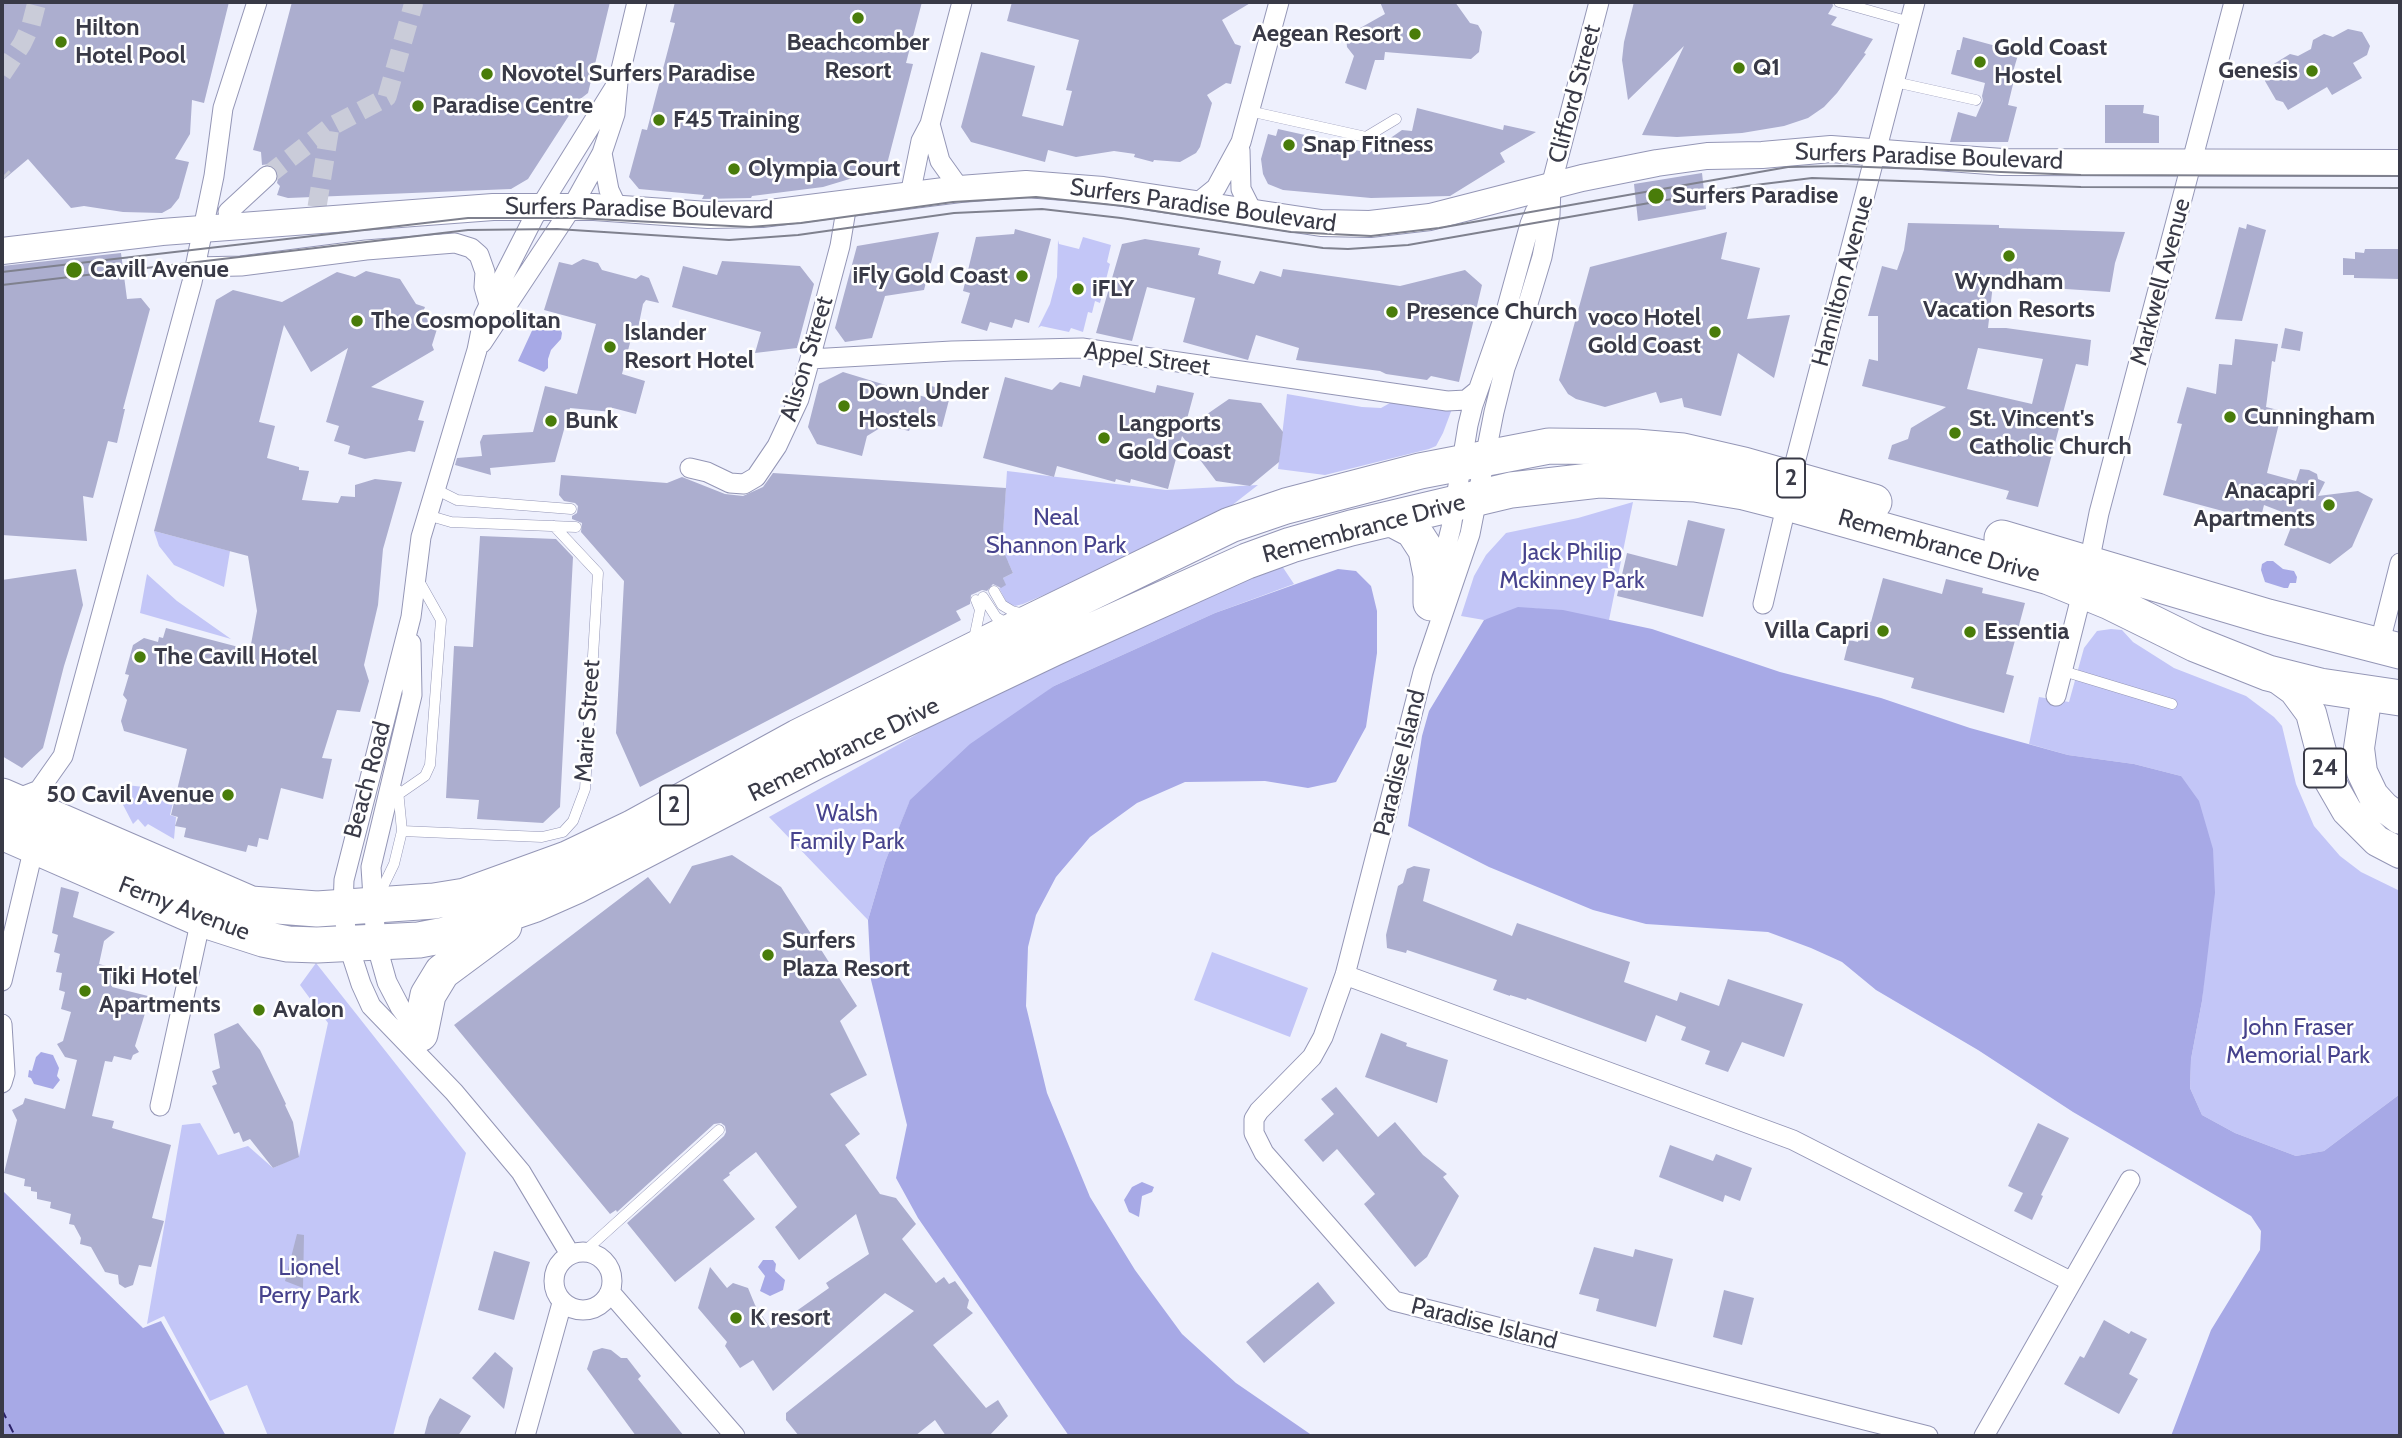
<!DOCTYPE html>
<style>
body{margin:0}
#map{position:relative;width:2402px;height:1438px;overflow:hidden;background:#eef0fd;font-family:Cabin,sans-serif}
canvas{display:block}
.frame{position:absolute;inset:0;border:4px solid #393a47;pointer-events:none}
</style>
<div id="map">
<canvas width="2402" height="1438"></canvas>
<div class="frame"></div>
</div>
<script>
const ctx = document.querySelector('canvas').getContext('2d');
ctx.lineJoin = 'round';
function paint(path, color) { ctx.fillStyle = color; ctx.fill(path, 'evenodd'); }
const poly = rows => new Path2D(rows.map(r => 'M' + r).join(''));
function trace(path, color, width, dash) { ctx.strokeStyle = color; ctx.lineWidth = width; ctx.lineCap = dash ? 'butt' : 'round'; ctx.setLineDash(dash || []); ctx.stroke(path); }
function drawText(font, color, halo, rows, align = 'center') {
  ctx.font = font + ' Cabin,sans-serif'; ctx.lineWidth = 5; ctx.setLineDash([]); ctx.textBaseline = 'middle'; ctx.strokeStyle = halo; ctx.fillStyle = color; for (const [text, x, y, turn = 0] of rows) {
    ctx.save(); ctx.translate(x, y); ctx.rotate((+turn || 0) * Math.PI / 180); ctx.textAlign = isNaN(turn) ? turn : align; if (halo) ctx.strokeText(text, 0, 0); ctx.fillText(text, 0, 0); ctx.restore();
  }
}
paint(poly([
 [1083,237,1111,245,1107,262,1110,264,1100,303,1095,301,1092,313,1088,312,1083,332,1071,328,1069,332,1041,326,1038,328,1050,304,1057,277,1058,240,1059,244,1079,249],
 [1287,394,1362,407,1381,408,1390,403,1395,402,1452,409,1443,433,1436,446,1429,449,1325,475,1278,469],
 [1007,471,1166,490,1258,485,1208,524,1023,604,1015,606,1007,603,999,588,1005,585,1003,578,1013,573,1008,562,997,568,1001,559],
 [1633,502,1609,620,1532,608,1484,620,1461,616,1474,576,1486,555,1506,533,1578,518],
 [154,531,230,551,224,587,174,565,159,546],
 [1280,563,1294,584,1215,613,1054,686,909,803,885,862,868,920,769,817,1019,677],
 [147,574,177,601,231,639,140,613],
 [2111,629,2122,630,2133,642,2174,668,2246,696,2274,717,2282,726,2296,784,2314,826,2340,856,2361,872,2400,891,2400,1094,2324,1151,2296,1156,2235,1133,2202,1115,2190,1088,2191,1059,2202,1001,2206,955,2181,776,2134,764,2068,755,2029,744,2039,697,2069,702,2084,648,2097,631],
 [126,785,144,787,142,800,150,801,157,790,175,795,170,815,176,817,174,839,148,824,145,827,138,819,133,824,120,799],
 [1212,952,1308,988,1290,1037,1194,1000],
 [316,963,466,1153,393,1436,268,1436,247,1385,210,1401,164,1316,147,1324,182,1125,200,1123,218,1155,248,1146,273,1168,299,1156,328,1023,300,985]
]), '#c3c6f7');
paint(poly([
 [536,322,560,329,562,333,561,339,551,350,548,359,548,368,544,372,518,361],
 [2267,561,2273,561,2283,569,2294,571,2297,577,2296,583,2290,583,2288,588,2284,588,2265,582,2261,570,2262,564],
 [1338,569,1356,571,1371,586,1377,611,1377,653,1366,727,1336,782,1308,788,1265,781,1185,782,1137,803,1090,837,1056,877,1036,915,1028,947,1026,1006,1047,1093,1090,1197,1135,1270,1182,1334,1236,1383,1313,1436,1069,1436,918,1218,896,1178,907,1125,871,980,868,920,885,862,910,800,970,744,1054,686,1215,613],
 [1518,607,1563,610,1652,629,1780,672,1881,698,1970,728,2068,755,2134,764,2181,776,2199,801,2213,849,2215,893,2202,1001,2191,1059,2190,1088,2202,1115,2235,1133,2296,1156,2324,1151,2400,1094,2400,1436,2171,1436,2211,1330,2260,1250,2261,1231,2251,1216,2073,1112,1978,1050,1876,990,1842,962,1811,948,1768,932,1646,924,1593,910,1489,867,1408,826,1422,736,1429,711,1484,620],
 [41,1052,53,1055,59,1068,57,1076,60,1080,53,1089,34,1084,31,1078,28,1077,29,1070,32,1071,36,1057],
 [1142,1182,1154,1187,1152,1192,1142,1196,1139,1217,1129,1212,1124,1200,1132,1187],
 [2,1190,143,1328,161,1321,226,1436,2,1436],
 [763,1260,773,1260,776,1264,775,1271,785,1280,783,1290,770,1296,760,1291,765,1276,758,1267]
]), '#a7a9e6');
trace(poly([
 [2,1410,15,1436]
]), '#2a2168', 2, [9, 7]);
paint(poly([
 [2,2,229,2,204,103,192,100,190,134,175,159,189,162,179,198,171,208,162,213,123,212,84,206,71,208,28,159,2,181],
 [292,2,610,2,588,93,579,100,528,179,511,189,288,198,277,195,280,186,277,183,279,174,276,168,270,164,262,165,261,152,253,150],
 [675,2,922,2,906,63,913,64,886,168,823,187,752,196,751,198,702,199,704,195,639,189,629,177,642,129,647,130,675,23,670,22],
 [1012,2,1252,2,1222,20,1235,44,1241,46,1231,84,1226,83,1207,95,1212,103,1200,147,1196,153,1180,162,1154,160,1153,162,1134,157,1135,154,1114,151,1076,157,1048,150,1045,162,971,142,961,127,981,52,1035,66,1022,116,1063,126,1072,91,1066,90,1079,40,1007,21],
 [1380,2,1455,2,1470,23,1478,25,1482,32,1479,52,1471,59,1385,52,1384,60,1375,60,1366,90,1345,83,1354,56,1347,47,1346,36,1385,14],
 [1634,2,1832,2,1833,6,1828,14,1837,17,1831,25,1873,39,1864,53,1866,54,1837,93,1824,107,1808,118,1784,126,1742,133,1677,137,1642,135,1684,46,1628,100,1622,60,1624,42],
 [2348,29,2362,32,2370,46,2367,55,2353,63,2362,78,2332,95,2327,87,2288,110,2283,102,2276,100,2265,81,2269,67,2290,54,2298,56,2311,49,2313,40,2324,34,2333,37],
 [1963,37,1996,46,1997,42,2014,46,2012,54,2018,55,2012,75,2015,76,2008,105,2017,107,2008,142,1950,142,1958,112,1976,117,1983,101,1982,96,1985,83,1951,74,1957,50,1960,50],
 [2105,105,2144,105,2143,113,2159,116,2159,143,2105,143],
 [1417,108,1503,130,1504,125,1536,132,1500,153,1505,162,1450,196,1371,198,1283,190,1268,184,1263,174,1261,159,1268,134,1276,136,1278,129,1323,139,1322,143,1369,153,1402,130,1412,131],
 [1702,173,1706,209,1638,221,1634,184],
 [1908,223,1999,225,1999,228,2125,232,2115,263,2110,292,1993,284,1988,328,2006,328,2091,340,2088,366,2076,364,2038,507,2006,499,2009,491,1888,459,1892,445,1908,439,1911,428,1946,407,1862,386,1869,359,1878,361,1878,316,1868,316,1882,266,1897,270,1904,250],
 [1978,348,2043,359,2032,404,1967,389],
 [2247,224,2266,230,2242,321,2215,319,2239,227,2246,229],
 [1015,229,1051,239,1029,323,1015,319,1012,328,990,322,987,331,961,323,970,293,963,291,976,237,1014,234],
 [939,232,924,290,885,296,872,338,845,342,835,328,857,246],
 [1727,232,1721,259,1760,268,1747,319,1790,315,1774,378,1738,353,1721,416,1684,407,1682,398,1660,403,1656,392,1605,407,1576,399,1568,394,1559,380,1590,267],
 [1145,239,1200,248,1198,255,1221,261,1218,274,1254,284,1260,271,1281,277,1283,269,1400,286,1465,270,1482,285,1459,382,1431,376,1427,380,1386,374,1380,371,1296,360,1299,348,1256,335,1248,360,1183,342,1195,298,1147,287,1132,341,1096,333,1122,244],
 [2365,249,2400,249,2400,279,2354,278,2354,275,2343,275,2343,258,2355,259,2355,252,2364,253],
 [121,253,127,299,141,298,150,309,123,409,125,409,117,443,108,441,93,498,83,496,87,541,2,535,2,266],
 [583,259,598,263,602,270,636,279,641,275,649,278,659,303,646,300,643,304,637,333,633,331,622,374,645,381,636,414,613,408,612,412,570,408,555,462,490,468,491,475,455,465,457,458,482,456,480,442,483,435,533,432,545,386,577,394,596,324,544,310,559,262,572,265],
 [722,261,800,266,814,284,797,348,755,353,761,332,672,307,683,266,717,275],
 [366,271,400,279,416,304,425,307,423,312,431,326,437,329,432,345,434,350,371,387,424,401,418,420,424,421,415,452,409,451,365,459,348,454,350,446,334,441,339,426,326,422,348,348,311,372,284,325,259,422,275,426,267,458,299,467,299,470,309,471,302,500,338,503,341,496,355,497,355,485,375,479,402,482,383,549,378,605,364,665,369,681,360,712,337,710,322,758,332,759,323,799,281,788,268,840,259,838,257,847,248,845,246,852,184,837,186,828,175,826,178,817,171,815,187,749,124,731,121,721,127,700,123,695,129,675,125,674,133,645,144,638,158,642,159,637,163,638,166,628,250,650,257,611,248,556,154,531,216,300,233,290,282,302,337,272,355,277],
 [2285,328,2303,332,2300,351,2281,348],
 [2235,339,2278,344,2275,362,2272,361,2266,407,2282,411,2267,473,2296,481,2300,469,2309,470,2317,474,2318,479,2325,482,2318,496,2358,491,2373,499,2352,547,2330,564,2284,545,2295,517,2264,505,2260,521,2163,495,2182,424,2177,423,2187,387,2216,394,2219,364,2232,365],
 [843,372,925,397,928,385,942,389,942,393,950,396,942,427,914,420,909,431,885,425,867,436,862,456,817,444,808,427,819,384],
 [1083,375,1155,393,1157,385,1194,393,1184,430,1229,399,1261,403,1283,432,1279,462,1250,486,1216,481,1182,436,1168,489,1131,479,1130,483,1116,479,1115,482,1057,466,1054,477,983,458,1005,377,1052,390,1060,382,1080,387],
 [773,473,1006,488,1002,548,1013,573,1003,578,1006,585,1001,588,993,584,987,591,982,590,971,595,970,604,956,611,961,620,640,787,616,733,624,581,581,532,582,523,572,519,572,516,577,513,578,506,575,503,564,501,559,495,561,475,667,483,682,477,725,494,743,496,763,487],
 [1688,520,1725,529,1703,617,1617,596,1627,553,1677,566],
 [480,536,556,539,573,557,560,807,543,823,477,819,479,800,446,798,454,646,473,647],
 [76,569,83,605,64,666,43,748,22,768,2,756,2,580],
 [1883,578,1942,594,1946,579,1983,588,1982,593,2025,603,2006,674,2014,676,2004,713,1911,688,1914,678,1844,660,1849,640,1858,642,1863,620,1871,622],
 [732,855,781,887,857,1006,840,1021,867,1075,830,1094,860,1134,845,1145,880,1194,896,1198,916,1224,902,1239,936,1283,944,1277,949,1284,955,1281,969,1300,967,1308,973,1313,933,1345,986,1408,998,1400,1008,1416,989,1436,946,1436,935,1420,915,1436,799,1436,786,1420,786,1413,914,1311,885,1293,773,1391,753,1360,740,1368,725,1346,727,1342,698,1308,710,1267,727,1288,733,1283,748,1288,755,1305,771,1329,829,1288,826,1283,869,1254,856,1214,799,1260,775,1227,797,1207,756,1152,729,1173,730,1175,723,1180,755,1219,675,1282,627,1223,724,1136,726,1132,725,1126,721,1123,714,1124,617,1212,616,1210,610,1214,454,1025,648,877,670,904,692,866],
 [1414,866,1430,869,1423,901,1512,936,1517,923,1630,962,1624,982,1677,1001,1680,992,1719,1006,1728,979,1803,1004,1784,1057,1742,1042,1728,1072,1705,1064,1710,1051,1681,1040,1686,1027,1656,1015,1646,1042,1527,998,1526,1000,1510,995,1510,996,1493,990,1497,980,1407,950,1406,953,1387,948,1386,935,1398,886,1403,883,1407,869],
 [61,887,79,892,73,917,115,932,104,941,99,964,117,969,112,987,160,999,146,1010,135,1046,139,1052,133,1055,131,1060,114,1056,112,1062,105,1061,92,1116,114,1121,112,1128,171,1145,152,1218,164,1221,151,1267,139,1265,133,1285,125,1288,119,1284,118,1275,105,1272,91,1247,80,1244,81,1238,74,1225,69,1224,71,1214,50,1208,51,1202,37,1199,37,1192,31,1191,31,1187,24,1186,25,1179,4,1173,17,1120,12,1110,23,1104,25,1098,65,1109,77,1060,65,1057,57,1044,63,1041,71,1012,61,1009,65,992,59,990,62,973,56,972,60,954,54,952,58,935,52,933],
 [238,1023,260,1050,286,1104,285,1105,293,1122,299,1157,273,1168,250,1139,243,1142,239,1132,234,1134,212,1086,217,1084,212,1071,220,1068,214,1034],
 [1381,1033,1407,1043,1406,1046,1448,1060,1437,1103,1365,1077],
 [1336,1087,1378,1137,1395,1122,1423,1155,1447,1174,1443,1177,1459,1196,1427,1257,1415,1267,1364,1204,1375,1194,1337,1149,1323,1162,1304,1140,1334,1114,1321,1099],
 [2038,1123,2069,1138,2041,1195,2043,1196,2032,1220,2014,1211,2023,1193,2008,1186],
 [1670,1145,1713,1161,1716,1154,1752,1168,1740,1201,1725,1195,1723,1202,1659,1177],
 [297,1234,304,1235,303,1288,285,1281],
 [1594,1247,1633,1257,1635,1249,1673,1259,1656,1327,1596,1311,1599,1299,1579,1294],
 [494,1251,530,1262,514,1320,478,1310],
 [1318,1282,1335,1303,1264,1363,1246,1342],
 [1724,1290,1754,1298,1742,1345,1713,1337],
 [2104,1320,2129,1334,2131,1331,2147,1339,2129,1374,2138,1379,2119,1414,2064,1384,2080,1356,2084,1358],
 [602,1348,611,1350,621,1358,627,1358,641,1376,638,1379,684,1436,636,1436,587,1369,593,1351],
 [495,1352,513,1368,504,1409,472,1378],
 [440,1398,471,1416,458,1436,424,1436,429,1417]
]), '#acaecf');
trace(poly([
 [2,74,22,44,31,25,37,2],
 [267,176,330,127],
 [2,177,4,179],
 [317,207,330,127,387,97,414,2]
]), '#caccd9', 19, [19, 10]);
const lane = poly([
 [1839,2,1910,22],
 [1895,82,1976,100],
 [1249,111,1366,137,1396,119],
 [435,489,457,500,571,509],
 [427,515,451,522,576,527],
 [994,591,1002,605,1012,611,1025,614],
 [983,597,996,617,1008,624],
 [972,639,975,634,980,610,976,600],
 [2063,671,2172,704],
 [399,794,425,776,430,765,441,620,419,581],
 [402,831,542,837,563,832,573,821,585,789,598,573,554,526],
 [377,899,394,864,402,831,398,790],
 [585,1251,719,1130]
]);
const street = poly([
 [1599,2,1551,186,1550,215,1542,257,1526,310,1505,368,1494,412,1470,534,1423,672,1345,975,1323,1037,1312,1057,1259,1111,1254,1119,1254,1133,1264,1153,1394,1301,1928,1436],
 [930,124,940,161,960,189],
 [1240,150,1241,189,1253,213],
 [602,153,609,190,618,209],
 [910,195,921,141,930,124,962,2],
 [1195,205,1216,188,1241,142,1279,2],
 [228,212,267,176],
 [195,267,241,266,366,250,455,243,471,248,479,255,485,272,484,287,489,304],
 [482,343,572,207,602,153,615,114,618,82,637,2],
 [810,359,952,351,1082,348,1447,401,1466,400,1477,391],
 [690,468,707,472,730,483,744,484,756,477,777,446,799,399,810,359,840,246,847,204],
 [1791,478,1915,2],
 [2089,563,2099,513,2234,2],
 [1439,576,1451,528,1468,425,1473,405,1506,311,1530,224,1535,212,1550,187],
 [1763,604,1787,503],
 [411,643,412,695,371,867,376,943,387,982,400,1007,420,1034],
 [2379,646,2400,563],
 [2056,696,2083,589],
 [13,800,39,790,63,756,192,282,214,176,223,108,257,2],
 [1345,975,1793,1140,2070,1281],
 [2,981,34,847],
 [2,1024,5,1073,2,1083],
 [160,1106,201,919],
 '554 1281a29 29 0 1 1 58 0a29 29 0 1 1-58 0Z',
 [570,1254,521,1172,454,1092,371,1006,361,984,348,944,343,907,344,880,411,617,421,537,477,350,484,315,534,217,618,82],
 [610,1292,735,1436],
 [525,1436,562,1303],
 [1984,1436,2130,1180]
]);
const secondary = poly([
 [2,251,162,232,493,207,594,207,708,215,762,214,960,189,1026,184,1103,190,1321,223,1370,224,1430,217,1582,178,1657,163,1707,156,1762,155,1831,149,2002,162,2400,163]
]);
const primary = poly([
 [2272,674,2294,690,2311,713,2328,778,2347,811,2377,841,2400,853],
 [2367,694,2359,748,2362,772,2373,795,2384,807,2400,819]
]);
const highway = poly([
 [1392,519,1413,530,1426,550,1431,575,1431,603],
 [2002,538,2268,617,2400,651],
 [2,796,251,904,317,909,434,901,465,896,567,859,632,828,798,737,1016,629,1230,525,1286,506,1420,471,1549,446,1636,447,1683,451,1744,465,1874,502],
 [2,832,201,919,263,939,288,944,317,945,419,940,445,935,533,905,576,886,815,762,1054,648,1247,561,1291,545,1351,528,1511,490,1599,480,1695,484,1744,492,1787,503,2049,577,2110,602,2195,644,2268,673,2320,686,2400,698],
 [420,1034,428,995,442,972,504,926]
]);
trace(lane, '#9496b6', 11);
trace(street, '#9496b6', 21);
trace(secondary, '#9496b6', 28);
trace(primary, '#9496b6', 32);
trace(highway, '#9496b6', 37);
trace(lane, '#fff', 10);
trace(street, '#fff', 19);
trace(secondary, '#fff', 26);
trace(primary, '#fff', 30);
trace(highway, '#fff', 35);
trace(poly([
 [2,272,468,218,575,218,750,227,801,223,953,202,1036,197,1123,206,1291,232,1371,236,1439,228,1788,167,1841,166,2081,175,2400,176],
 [2,285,468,230,557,229,729,240,798,235,954,213,1042,209,1121,218,1323,248,1348,249,1408,245,1747,186,1812,178,2081,187,2400,188]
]), '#7f818e', 2);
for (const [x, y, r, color] of [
 [858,18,7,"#497c0a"],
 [1415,34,7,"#497c0a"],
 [61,42,7,"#497c0a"],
 [1980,62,7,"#497c0a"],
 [1739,68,7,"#497c0a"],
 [2312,71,7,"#497c0a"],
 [487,74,7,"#497c0a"],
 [418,106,7,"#497c0a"],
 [659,120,7,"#497c0a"],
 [1289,145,7,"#497c0a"],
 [734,169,7,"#497c0a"],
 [1656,196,9,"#497c0a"],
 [2009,256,7,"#497c0a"],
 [74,270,9,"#497c0a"],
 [1022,276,7,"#497c0a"],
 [1078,289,7,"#497c0a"],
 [1392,312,7,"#497c0a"],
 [357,321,7,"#497c0a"],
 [1715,332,7,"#497c0a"],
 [610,347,7,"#497c0a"],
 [844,406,7,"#497c0a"],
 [2230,417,7,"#497c0a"],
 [551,421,7,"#497c0a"],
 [1955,433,7,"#497c0a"],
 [1104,438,7,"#497c0a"],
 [2329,505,7,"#497c0a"],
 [1883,631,7,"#497c0a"],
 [1970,632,7,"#497c0a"],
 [140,657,7,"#497c0a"],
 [228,795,7,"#497c0a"],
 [768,955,7,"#497c0a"],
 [85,991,7,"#497c0a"],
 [259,1010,7,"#497c0a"],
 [736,1318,7,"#497c0a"]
]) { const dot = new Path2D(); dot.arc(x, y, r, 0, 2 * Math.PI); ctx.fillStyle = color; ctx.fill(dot); trace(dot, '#fff', 2.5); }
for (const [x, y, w] of [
 [1791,478,28],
 [2325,768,42],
 [674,805,28]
]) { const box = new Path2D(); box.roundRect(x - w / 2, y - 19.5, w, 39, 5); ctx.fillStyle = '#fff'; ctx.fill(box); trace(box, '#393a47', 2); }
drawText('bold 23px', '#393a47', null, [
 ["2",1791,478],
 ["24",2325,768],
 ["2",674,805]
]);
drawText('bold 24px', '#393a47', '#fff', [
 ["Hilton",75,28],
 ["Hotel Pool",75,56],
 ["Aegean Resort",1401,34,"right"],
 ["Beachcomber",858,43,"center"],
 ["Resort",858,71,"center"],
 ["Gold Coast",1994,48],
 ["Hostel",1994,76],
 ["Q1",1753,68],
 ["Genesis",2298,71,"right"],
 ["Novotel Surfers Paradise",501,74],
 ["Paradise Centre",432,106],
 ["F45 Training",673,120],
 ["Snap Fitness",1303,145],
 ["Olympia Court",748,169],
 ["Surfers Paradise",1672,196],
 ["Cavill Avenue",90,270],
 ["iFly Gold Coast",1008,276,"right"],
 ["Wyndham",2009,282,"center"],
 ["Vacation Resorts",2009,310,"center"],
 ["iFLY",1092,289],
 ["Presence Church",1406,312],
 ["voco Hotel",1701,318,"right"],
 ["Gold Coast",1701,346,"right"],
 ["The Cosmopolitan",371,321],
 ["Islander",624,333],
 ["Resort Hotel",624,361],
 ["Down Under",858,392],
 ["Hostels",858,420],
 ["Cunningham",2244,417],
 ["St. Vincent's",1969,419],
 ["Catholic Church",1969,447],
 ["Bunk",565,421],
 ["Langports",1118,424],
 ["Gold Coast",1118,452],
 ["Anacapri",2315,491,"right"],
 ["Apartments",2315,519,"right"],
 ["Villa Capri",1869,631,"right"],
 ["Essentia",1984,632],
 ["The Cavill Hotel",154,657],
 ["50 Cavil Avenue",214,795,"right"],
 ["Surfers",782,941],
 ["Plaza Resort",782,969],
 ["Tiki Hotel",99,977],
 ["Apartments",99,1005],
 ["Avalon",273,1010],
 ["K resort",750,1318]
], 'left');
drawText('24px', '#393a47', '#fff', [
 ["Clifford Street",1575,94,-75],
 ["Surfers Paradise Boulevard",1929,157,2],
 ["Surfers Paradise Boulevard",1203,206,8],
 ["Surfers Paradise Boulevard",639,209,1],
 ["Hamilton Avenue",1843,281,-75],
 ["Markwell Avenue",2161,282,-75],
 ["Alison Street",807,359,-73],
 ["Appel Street",1147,359,8],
 ["Remembrance Drive",1364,529,-15],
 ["Remembrance Drive",1939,546,16],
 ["Marie Street",588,721,-86],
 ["Remembrance Drive",844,750,-26],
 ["Paradise Island",1400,763,-76],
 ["Beach Road",368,780,-75],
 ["Ferny Avenue",184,909,21],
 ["Paradise Island",1484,1324,14]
]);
drawText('24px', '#47438d', '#fff', [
 ["Neal",1056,518],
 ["Shannon Park",1056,546],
 ["Jack Philip",1572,553],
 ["Mckinney Park",1572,581],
 ["Walsh",847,814],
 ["Family Park",847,842],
 ["John Fraser",2298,1028],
 ["Memorial Park",2298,1056],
 ["Lionel",309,1268],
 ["Perry Park",309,1296]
]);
</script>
